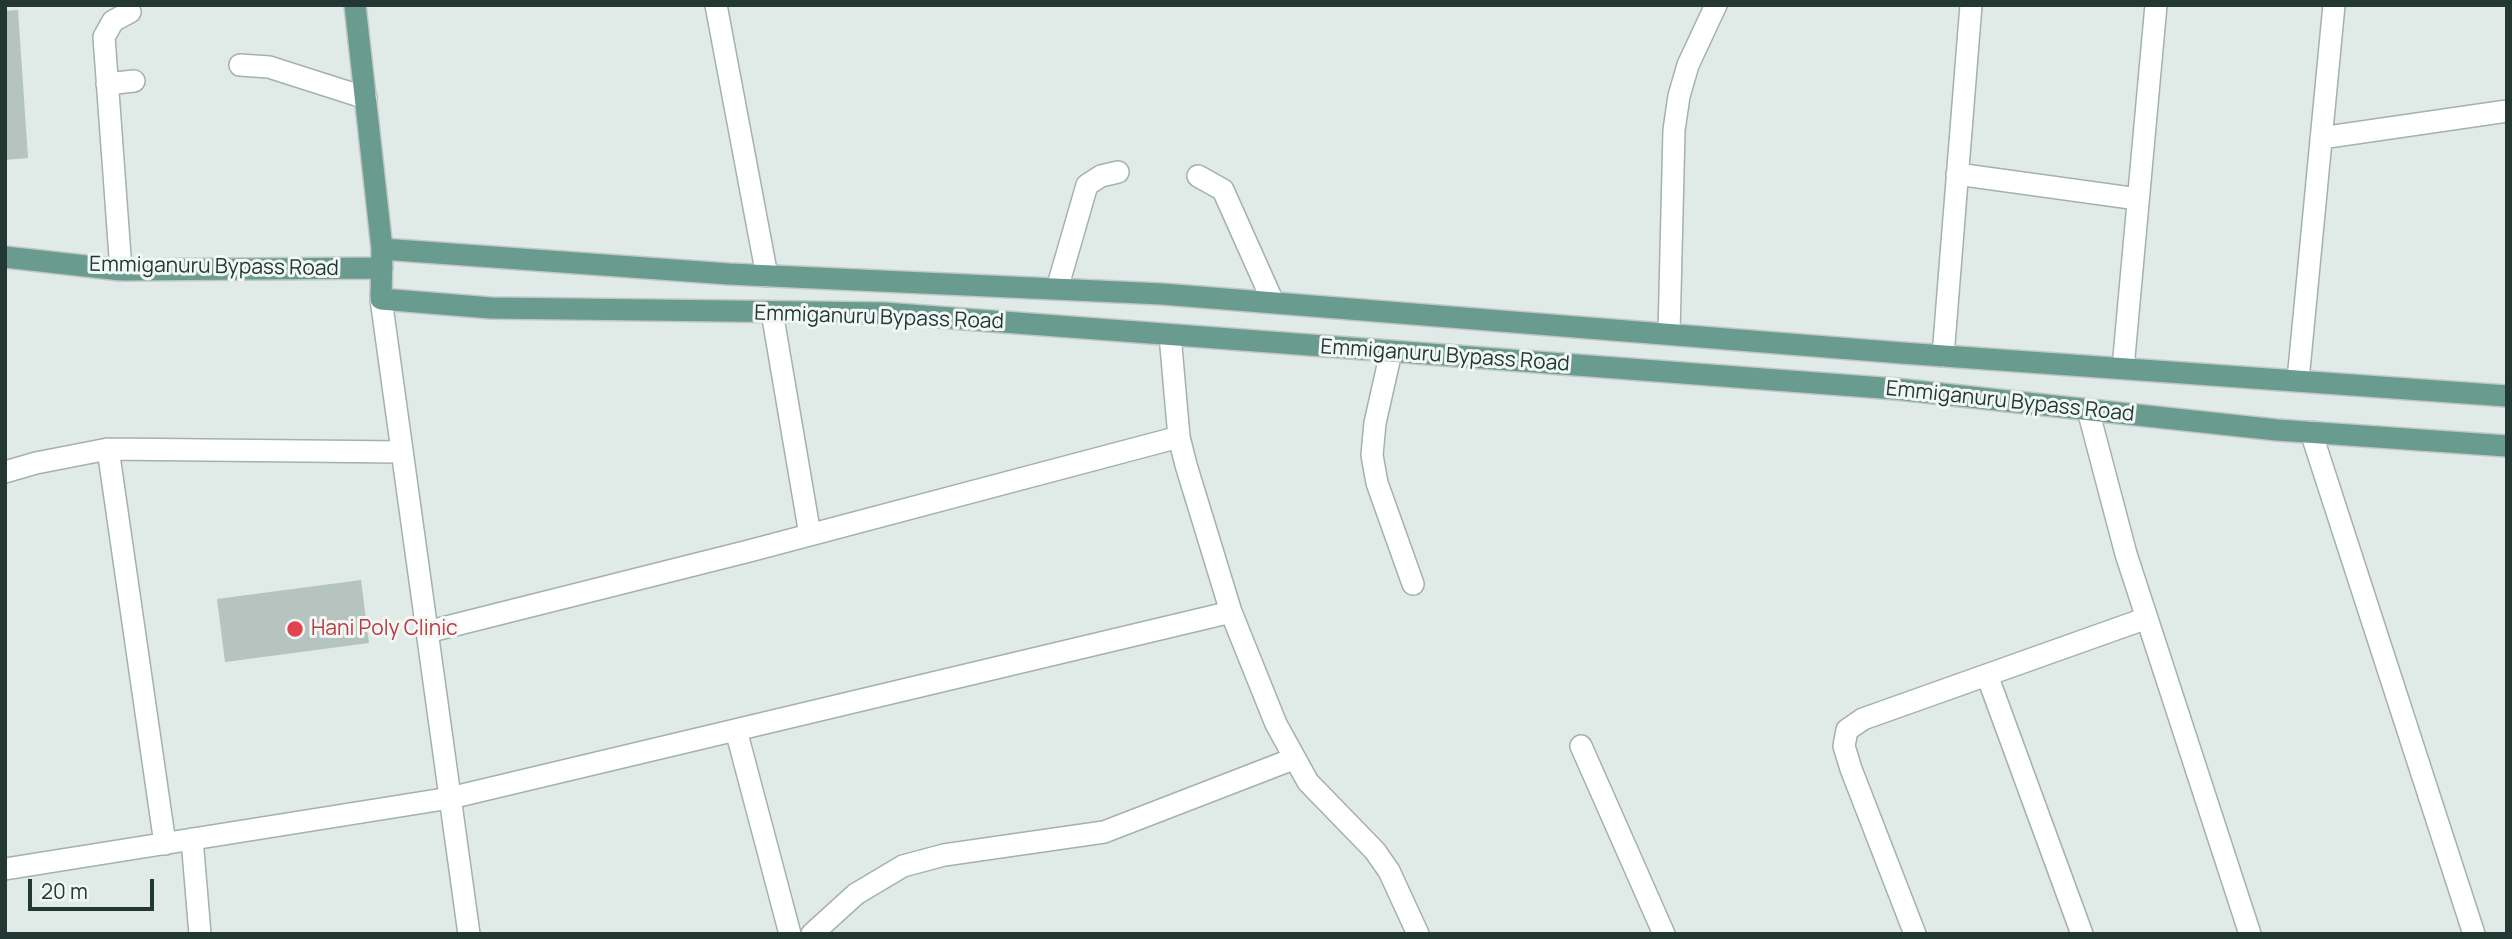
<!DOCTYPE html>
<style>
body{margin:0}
#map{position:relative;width:2512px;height:939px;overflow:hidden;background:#e0eae6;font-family:Manrope,sans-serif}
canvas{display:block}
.frame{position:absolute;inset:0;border:7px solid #233833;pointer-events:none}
.scale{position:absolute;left:28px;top:879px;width:126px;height:32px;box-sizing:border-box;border:4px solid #233833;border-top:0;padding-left:9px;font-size:21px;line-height:24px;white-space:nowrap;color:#233833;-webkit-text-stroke:5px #f1f7f4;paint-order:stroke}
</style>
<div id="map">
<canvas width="2512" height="939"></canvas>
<div class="frame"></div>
<div class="scale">20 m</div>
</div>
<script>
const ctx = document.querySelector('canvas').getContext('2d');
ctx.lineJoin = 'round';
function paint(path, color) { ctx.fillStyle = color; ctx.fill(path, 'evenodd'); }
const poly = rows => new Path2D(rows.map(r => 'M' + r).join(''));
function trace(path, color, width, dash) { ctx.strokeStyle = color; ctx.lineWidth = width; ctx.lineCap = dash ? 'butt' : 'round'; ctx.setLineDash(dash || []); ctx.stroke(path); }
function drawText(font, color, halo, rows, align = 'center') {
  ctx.font = font + ' Manrope,sans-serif'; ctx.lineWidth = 6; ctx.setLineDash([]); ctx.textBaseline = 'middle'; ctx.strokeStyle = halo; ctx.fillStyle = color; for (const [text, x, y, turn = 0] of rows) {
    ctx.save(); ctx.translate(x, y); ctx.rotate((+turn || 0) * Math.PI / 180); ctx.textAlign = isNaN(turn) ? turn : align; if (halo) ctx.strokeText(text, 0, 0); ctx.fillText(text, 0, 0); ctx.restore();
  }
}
paint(poly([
 [18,10,28,158,5,160,5,11],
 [361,580,369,643,225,662,217,599]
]), '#b6c4bf');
const service = poly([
 [240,65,269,67,366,98],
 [107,84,134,81],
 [1198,176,1223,190,1273,302],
 [121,270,104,37,113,21,130,12],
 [1057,289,1087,185,1101,176,1118,172],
 [1669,334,1674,130,1679,96,1688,65,1716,5]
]);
const minor = poly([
 [716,5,767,276],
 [2321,138,2507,111],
 [1957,174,2138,199],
 [772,312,810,535],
 [1170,335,1179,437,1186,465,1231,612,1276,724,1308,782,1375,851,1389,871,1418,934],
 [1391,352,1375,423,1372,455,1377,483,1413,584],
 [1943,356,1971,5],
 [2123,368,2156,5],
 [2298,380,2334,5],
 [2088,410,2126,554,2250,934],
 [2311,432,2474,934],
 [108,449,165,844],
 [5,472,36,463,108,449,402,452],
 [427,632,749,551,1179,437],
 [1987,675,2082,934],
 [736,730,790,934],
 [1581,746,1664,934],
 [192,839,200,934],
 [5,869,450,798,1231,612],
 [812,934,856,894,903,866,944,855,1104,832,1293,759],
 [1915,934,1851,769,1844,746,1847,730,1863,719,2147,618]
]);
const tertiary = poly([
 [381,299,469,934]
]);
const primary = poly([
 [355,5,382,249,381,299,491,308,884,313,1896,389,2277,430,2507,446],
 [382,249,729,274,1162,294,1902,353,2507,396],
 [5,257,121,270,382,268]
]);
trace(service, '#a4b1ad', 24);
trace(minor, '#a4b1ad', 24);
trace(tertiary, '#a4b1ad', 24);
trace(primary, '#c1c7c6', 24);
trace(service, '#fff', 21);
trace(minor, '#fff', 21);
trace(tertiary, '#fff', 21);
trace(primary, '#699b8f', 21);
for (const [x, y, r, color] of [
 [295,629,9,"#e0444e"]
]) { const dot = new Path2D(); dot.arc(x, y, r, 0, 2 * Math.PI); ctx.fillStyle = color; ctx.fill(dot); trace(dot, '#f1f7f4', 2.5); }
drawText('21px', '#233833', '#f1f7f4', [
 ["Emmiganuru Bypass Road",214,267,1],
 ["Emmiganuru Bypass Road",879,318,2],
 ["Emmiganuru Bypass Road",1445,356,4],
 ["Emmiganuru Bypass Road",2010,402,6]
]);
drawText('21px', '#be3a42', '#f1f7f4', [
 ["Hani Poly Clinic",311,629]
], 'left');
</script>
